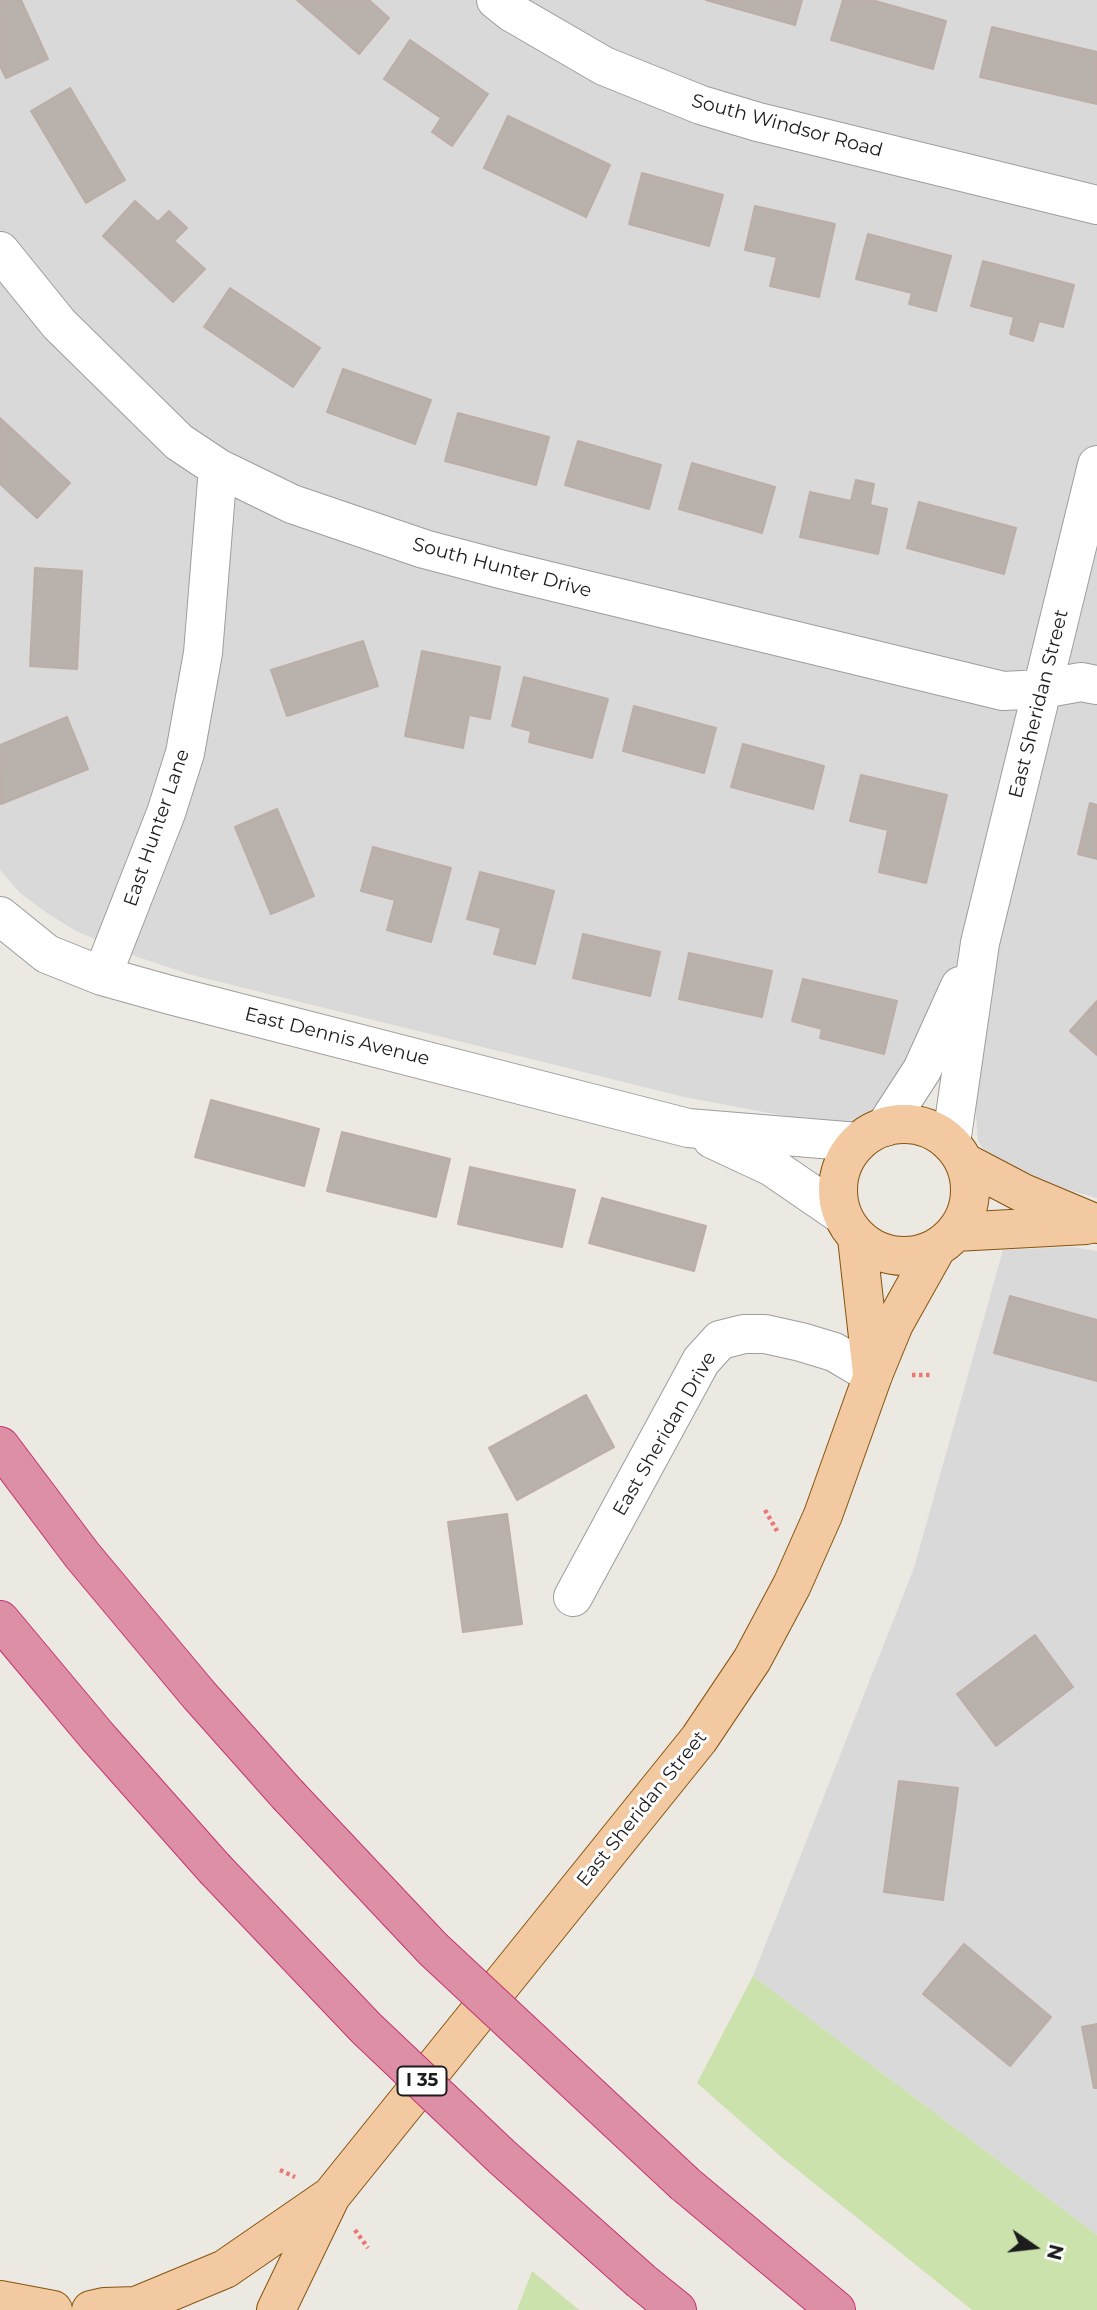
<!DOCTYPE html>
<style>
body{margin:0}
#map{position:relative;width:1097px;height:2310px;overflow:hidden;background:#ece8e2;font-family:Montserrat,sans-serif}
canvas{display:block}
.north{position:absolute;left:999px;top:2212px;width:70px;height:70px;-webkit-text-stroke:5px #fff;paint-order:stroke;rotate:104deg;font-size:19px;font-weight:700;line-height:28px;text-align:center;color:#1c1c1c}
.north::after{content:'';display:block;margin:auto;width:24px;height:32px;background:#1c1c1c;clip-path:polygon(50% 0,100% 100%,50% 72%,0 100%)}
</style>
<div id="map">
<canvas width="1097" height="2310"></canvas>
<div class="north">N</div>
</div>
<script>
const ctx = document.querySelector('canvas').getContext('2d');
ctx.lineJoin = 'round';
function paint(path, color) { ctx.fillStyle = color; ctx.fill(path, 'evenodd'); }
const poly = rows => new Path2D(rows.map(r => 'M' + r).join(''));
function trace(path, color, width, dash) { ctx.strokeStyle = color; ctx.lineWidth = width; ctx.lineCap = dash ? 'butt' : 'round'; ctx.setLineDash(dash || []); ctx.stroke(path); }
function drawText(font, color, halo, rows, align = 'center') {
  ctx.font = font + ' Montserrat,sans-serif'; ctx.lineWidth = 6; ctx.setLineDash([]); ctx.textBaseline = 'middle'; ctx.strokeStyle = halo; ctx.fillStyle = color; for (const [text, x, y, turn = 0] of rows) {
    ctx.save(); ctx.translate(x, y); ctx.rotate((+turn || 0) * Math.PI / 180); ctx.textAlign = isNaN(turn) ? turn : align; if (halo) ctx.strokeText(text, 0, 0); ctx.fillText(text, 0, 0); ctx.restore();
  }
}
paint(poly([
 [0,0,1097,0,1097,1198,1030,1179,994,1161,984,1150,978,1141,974,1093,982,1035,871,1115,854,1122,828,1124,684,1097,192,975,138,957,76,931,47,913,20,893,0,870],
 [1072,1247,1097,1251,1097,2235,753,1976,914,1568,1003,1250]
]), '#dad9d9');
paint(poly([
 [753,1976,1097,2235,1097,2310,972,2310,779,2155,697,2083],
 [532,2271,579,2310,517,2310]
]), '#cbe2ac');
const building = poly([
 [0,0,21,0,48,59,6,78,0,66,0,0],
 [297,0,369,0,389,18,359,54,297,0],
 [706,0,802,0,795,25,706,0],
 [843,0,872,0,946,21,933,69,831,40,843,0],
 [992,27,1097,52,1097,104,980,77,992,27],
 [410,40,488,94,452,146,432,132,441,118,384,79,410,40],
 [70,88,125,180,86,203,31,111,70,88],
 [508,116,610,165,586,217,484,168,508,116],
 [642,173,723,195,709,246,629,224,642,173],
 [135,201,158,222,169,211,187,228,174,241,205,269,173,302,103,236,135,201],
 [755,206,835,224,819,297,770,286,777,257,745,250,755,206],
 [868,234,951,256,936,311,909,304,912,293,856,279,868,234],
 [983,261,1074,285,1063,327,1039,321,1033,341,1010,334,1014,317,971,306,983,261],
 [230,288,320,348,293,387,204,327,230,288],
 [343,369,431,400,415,444,327,412,343,369],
 [458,413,549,437,536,485,445,461,458,413],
 [0,418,70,483,37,518,0,484,0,418],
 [578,441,661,465,649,509,565,485,578,441],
 [692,463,775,487,762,533,679,509,692,463],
 [856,480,874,484,870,505,887,509,878,554,800,537,810,492,851,501,856,480],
 [919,502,1016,528,1004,574,907,548,919,502],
 [35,568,82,571,77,669,30,666,35,568],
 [363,641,378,686,287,716,271,670,363,641],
 [422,651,500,667,490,719,469,715,463,748,405,736,422,651],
 [524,677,608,699,592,758,529,742,531,731,512,726,524,677],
 [634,706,716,728,704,773,623,751,634,706],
 [67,717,88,769,1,804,0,745,67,717],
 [743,744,824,766,813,809,731,787,743,744],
 [861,775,947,795,926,883,879,872,888,830,850,821,861,775],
 [1090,803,1097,805,1097,859,1078,854,1090,803],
 [277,809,314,896,271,914,235,827,277,809],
 [373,847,451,868,431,942,387,930,395,900,361,891,373,847],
 [480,872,554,891,535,964,494,954,501,928,467,919,480,872],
 [583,934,660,952,650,996,573,978,583,934],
 [689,953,772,971,762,1017,679,999,689,953],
 [803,979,897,1001,884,1054,820,1038,822,1029,792,1021,803,979],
 [1097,1001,1097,1055,1070,1031,1097,1001],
 [211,1100,319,1129,304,1186,195,1157,211,1100],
 [342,1132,450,1159,436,1217,327,1191,342,1132],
 [470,1167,575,1190,562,1247,458,1224,470,1167],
 [602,1198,706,1226,694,1271,589,1243,602,1198],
 [1010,1296,1097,1320,1097,1381,994,1353,1010,1296],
 [586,1395,614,1447,517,1500,489,1448,586,1395],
 [507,1514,522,1624,463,1632,448,1522,507,1514],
 [1035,1635,1073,1687,996,1746,957,1694,1035,1635],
 [899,1781,958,1788,943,1900,884,1892,899,1781],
 [964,1944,1051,2017,1010,2066,923,1994,964,1944],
 [1097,2024,1097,2088,1094,2088,1082,2027,1097,2024]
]);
paint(building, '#b9b1ac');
trace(building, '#bcaea6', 2);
const minor = poly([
 [496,0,511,12,604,66,701,105,758,122,1097,205],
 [0,251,59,324,179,442,218,468,292,504,424,549,500,569,1003,691,1042,689,1081,682,1097,685],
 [0,916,47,954,102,976,170,995,688,1128,858,1142],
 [102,976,166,813,185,753,203,653,218,468],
 [885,1127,922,1070,960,986],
 [712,1139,772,1167,842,1215],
 [951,1143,980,943,1097,465],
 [573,1597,701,1361,720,1340,744,1334,765,1334,801,1342,834,1352,873,1375]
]);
const major = poly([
 '838 1190a66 66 0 1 1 132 0a66 66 0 1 1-132 0Z',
 [964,1162,1023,1193,1097,1224],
 [955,1232,1086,1225],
 [857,1238,872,1373],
 [0,2300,53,2310],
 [136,2306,225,2269,328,2198],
 [91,2310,104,2307,136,2306,150,2310],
 [276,2310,331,2196,699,1739,752,1660,792,1585,823,1515,873,1375,894,1324,936,1249]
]);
const highway = poly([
 [0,1446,82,1555,199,1695,287,1794],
 [0,1620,97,1736,214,1868],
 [685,2184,836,2310],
 [641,2281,677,2310]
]);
trace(minor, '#9d9d9d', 40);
trace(major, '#86540e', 40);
trace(highway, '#c63472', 40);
trace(poly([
 [912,1375,933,1375],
 [765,1510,777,1531],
 [280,2170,295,2177],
 [355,2230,368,2248]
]), '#ec7674', 4.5, [3.5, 3.5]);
trace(minor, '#fff', 38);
trace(major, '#f2c9a1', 38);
trace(highway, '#dd90a5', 38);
const highwayBridge = poly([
 [287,1794,433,1949,685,2184],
 [214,1868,366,2028,502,2157,641,2281]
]);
trace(highwayBridge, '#c63472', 40, []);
trace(highwayBridge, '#dd90a5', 38);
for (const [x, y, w] of [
 [422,2081,49]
]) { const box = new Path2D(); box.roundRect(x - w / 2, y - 14.5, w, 29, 5); ctx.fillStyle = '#fff'; ctx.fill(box); trace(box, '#1c1c1c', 2); }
drawText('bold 18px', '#1c1c1c', null, [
 ["I 35",422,2081]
]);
drawText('19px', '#1c1c1c', '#fff', [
 ["South Windsor Road",787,126,15],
 ["South Hunter Drive",502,568,15],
 ["East Sheridan Street",1039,704,-76],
 ["East Hunter Lane",157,828,-71],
 ["East Dennis Avenue",337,1037,14],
 ["East Sheridan Drive",665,1434,-60],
 ["East Sheridan Street",642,1809,-51]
]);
</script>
